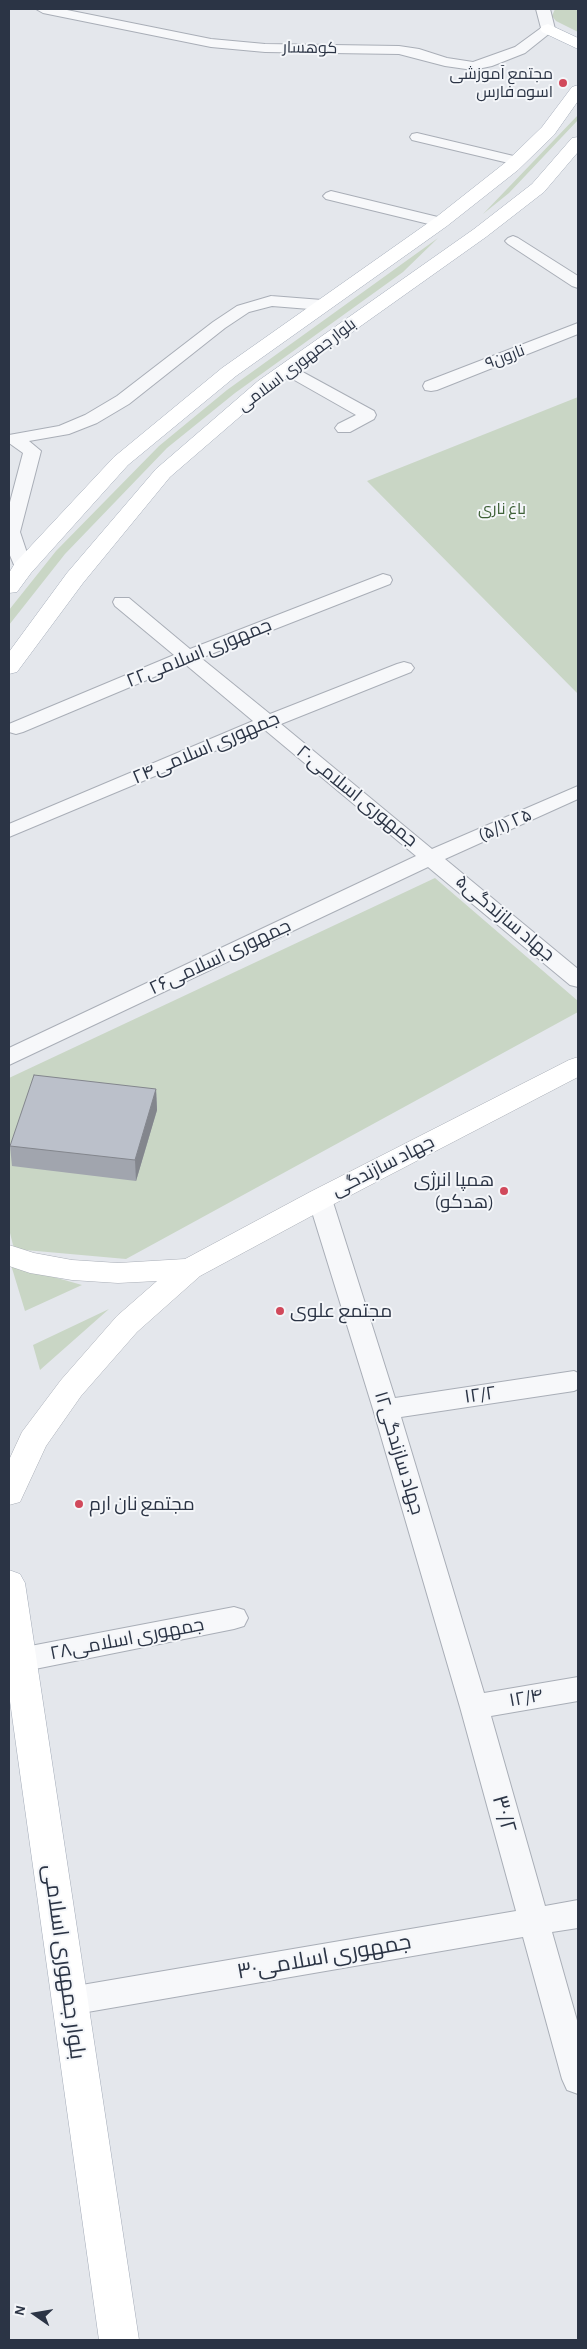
<!DOCTYPE html>
<meta charset="utf-8">
<style>
body{margin:0}
#map{position:relative;width:587px;height:2349px;overflow:hidden;background:#e4e7ec;font-family:"Alegreya Sans",sans-serif}
canvas{display:block}
.frame{position:absolute;inset:0;border:10px solid #2b3445;pointer-events:none}
.north{position:absolute;left:10px;top:2289px;width:50px;height:50px;-webkit-text-stroke:4px #f4f6f9;paint-order:stroke;rotate:283deg;font-size:14px;font-weight:700;line-height:20px;text-align:center;color:#2b3445}
.north::after{content:'';display:block;margin:auto;width:18px;height:22px;background:#2b3445;clip-path:polygon(50% 0,100% 100%,50% 72%,0 100%)}
</style>
<div id="map">
<canvas width="587" height="2349"></canvas>
<div class="frame"></div>
<div class="north">N</div>
</div>
<script>
const ctx = document.querySelector('canvas').getContext('2d');
ctx.lineJoin = 'round';
function paint(path, color) { ctx.fillStyle = color; ctx.fill(path, 'evenodd'); }
const poly = rows => new Path2D(rows.map(r => 'M' + r).join(''));
function trace(path, color, width, dash) { ctx.strokeStyle = color; ctx.lineWidth = width; ctx.lineCap = dash ? 'butt' : 'round'; ctx.setLineDash(dash || []); ctx.stroke(path); }
function drawText(font, color, halo, rows, align = 'center') {
  ctx.font = font + ' "Alegreya Sans",Cairo,sans-serif'; ctx.lineWidth = 4; ctx.setLineDash([]); ctx.textBaseline = 'middle'; ctx.strokeStyle = halo; ctx.fillStyle = color; for (const [text, x, y, turn = 0] of rows) {
    ctx.save(); ctx.translate(x, y); ctx.rotate((+turn || 0) * Math.PI / 180); ctx.textAlign = isNaN(turn) ? turn : align; if (halo) ctx.strokeText(text, 0, 0); ctx.fillText(text, 0, 0); ctx.restore();
  }
}
paint(poly([
 [555,9,578,9,578,32,556,21,552,16],
 [578,115,578,120,509,193,483,214],
 [438,238,403,272,235,393,167,448,65,554,9,625,9,610,56,551,159,446,227,390],
 [578,397,578,694,367,481],
 [435,878,578,1001,578,1012,126,1259,14,1249,9,1229,9,1078],
 [11,1265,82,1285,25,1311],
 [109,1309,40,1370,33,1345]
]), '#c9d6c5');
const street = poly([
 [36,9,62,9,211,39,265,44,399,46,419,49,447,58,473,62,515,47,541,28,536,9,550,9,555,29,525,53,492,66,473,70,445,66,399,54,265,52,211,47,43,13,36,9],
 [417,133,522,158,524,161,517,165,412,140,410,137,412,134,417,133],
 [331,191,446,219,449,222,441,227,326,199,323,196,326,193,331,191],
 [513,236,518,238,578,276,578,288,572,286,508,244,505,241,508,238,513,236],
 [271,296,322,300,328,302,330,305,328,308,322,310,272,306,249,312,225,328,129,404,97,423,69,434,29,441,41,451,20,532,32,568,29,572,17,572,9,553,9,506,23,453,9,443,9,435,59,426,85,415,117,396,213,322,237,306,271,296],
 [578,323,578,334,437,390,431,391,425,390,423,386,425,382,578,323],
 [288,364,374,411,376,415,374,419,350,432,338,432,335,428,338,424,356,415,282,373,280,369,282,365,288,364],
 [383,574,390,576,392,580,390,584,201,658,270,714,397,664,404,662,411,664,414,668,411,672,281,724,432,849,578,786,578,799,445,859,578,969,578,987,570,985,428,867,9,1065,9,1048,416,856,265,730,9,837,9,824,253,721,185,664,23,732,16,734,9,732,9,724,174,655,115,606,113,602,115,598,129,598,190,649,383,574],
 [320,1190,328,1193,332,1199,395,1398,574,1371,578,1373,578,1389,574,1391,401,1417,484,1693,578,1677,578,1701,491,1716,545,1906,578,1900,578,1928,552,1932,578,2024,578,2094,567,2090,562,2079,523,1937,70,2015,59,2011,54,2001,59,1991,70,1987,516,1911,460,1707,373,1409,308,1199,312,1193,320,1190],
 [234,1607,244,1610,248,1618,244,1626,234,1629,20,1672,10,1668,9,1666,10,1652,20,1648,234,1607]
]);
const secondary = poly([
 [578,1057,578,1077,330,1206,200,1276,137,1332,81,1396,46,1446,20,1502,9,1505,9,1460,22,1432,61,1380,117,1316,157,1281,118,1283,72,1280,30,1273,9,1266,9,1245,34,1253,72,1260,118,1263,185,1259,310,1192,569,1060,578,1057]
]);
const primary = poly([
 [548,24,578,38,578,49,542,32,540,29,542,26,548,24],
 [578,85,578,101,554,135,518,170,447,226,236,376,128,465,31,573,17,592,9,593,9,573,15,563,114,457,222,368,435,218,506,162,542,127,572,87,578,85],
 [578,137,578,152,544,192,486,237,272,389,170,477,83,583,17,672,9,674,9,652,67,573,156,469,258,381,474,229,532,184,572,138,578,137],
 [9,1570,20,1574,25,1583,139,2340,99,2340,9,1694,9,1570]
]);
trace(street, '#a9aeb7', 2);
trace(secondary, '#a9aeb7', 1);
trace(primary, '#a3abb8', 1);
paint(street, '#f7f8fa');
paint(secondary, '#fff');
paint(primary, '#fff');
paint(poly([
 [156,1089,157,1110,136,1181,12,1166,10,1146]
]), '#a1a5ae');
paint(poly([
 [156,1089,157,1110,136,1181,135,1160]
]), '#83868d');
const building = poly([
 [34,1075,156,1089,135,1160,10,1146,34,1075]
]);
paint(building, '#bbc0ca');
trace(building, '#83868d', 1);
for (const [x, y, r, color] of [
 [563,83,5,"#d1495b"],
 [504,1191,5,"#d1495b"],
 [280,1311,5,"#d1495b"],
 [79,1504,5,"#d1495b"]
]) { const dot = new Path2D(); dot.arc(x, y, r, 0, 2 * Math.PI); ctx.fillStyle = color; ctx.fill(dot); trace(dot, '#f4f6f9', 2); }
drawText('16px', '#2b3445', '#f4f6f9', [
 ["کوهسار",310,48,1],
 ["نارون۹",505,357,-21],
 ["بلوار جمهوری اسلامی",297,365,-37]
]);
drawText('16px', '#2b3445', '#f4f6f9', [
 ["مجتمع آموزشی",553,74],
 ["اسوه فارس",553,92]
], 'right');
drawText('16px', '#3f6138', '#f4f6f9', [
 ["باغ ناری",502,509]
]);
drawText('19px', '#2b3445', '#f4f6f9', [
 ["جمهوری اسلامی۲۲",199,653,-22],
 ["جمهوری اسلامی۲۴",206,748,-23],
 ["جمهوری اسلامی۲۰",357,796,39],
 ["(۵/۱) ۲۵",505,825,-24],
 ["جهاد سازندگی۵",505,918,40],
 ["جمهوری اسلامی۲۶",220,957,-25],
 ["جهاد سازندگی",383,1166,-27],
 ["۱۲/۲",480,1395,-8],
 ["جهاد سازندگی۱۲",399,1453,73],
 ["جمهوری اسلامی۲۸",127,1639,-11],
 ["۱۲/۴",526,1698,-10]
]);
drawText('19px', '#2b3445', '#f4f6f9', [
 ["همپا انرژی",494,1180,"right"],
 ["(هدکو)",494,1202,"right"],
 ["مجتمع علوی",290,1311],
 ["مجتمع نان ارم",89,1504]
], 'left');
drawText('22px', '#2b3445', '#f4f6f9', [
 ["۳۰/۲",504,1814,74],
 ["جمهوری اسلامی۳۰",324,1957,-10],
 ["بلوار جمهوری اسلامی",64,1962,82]
]);
</script>
